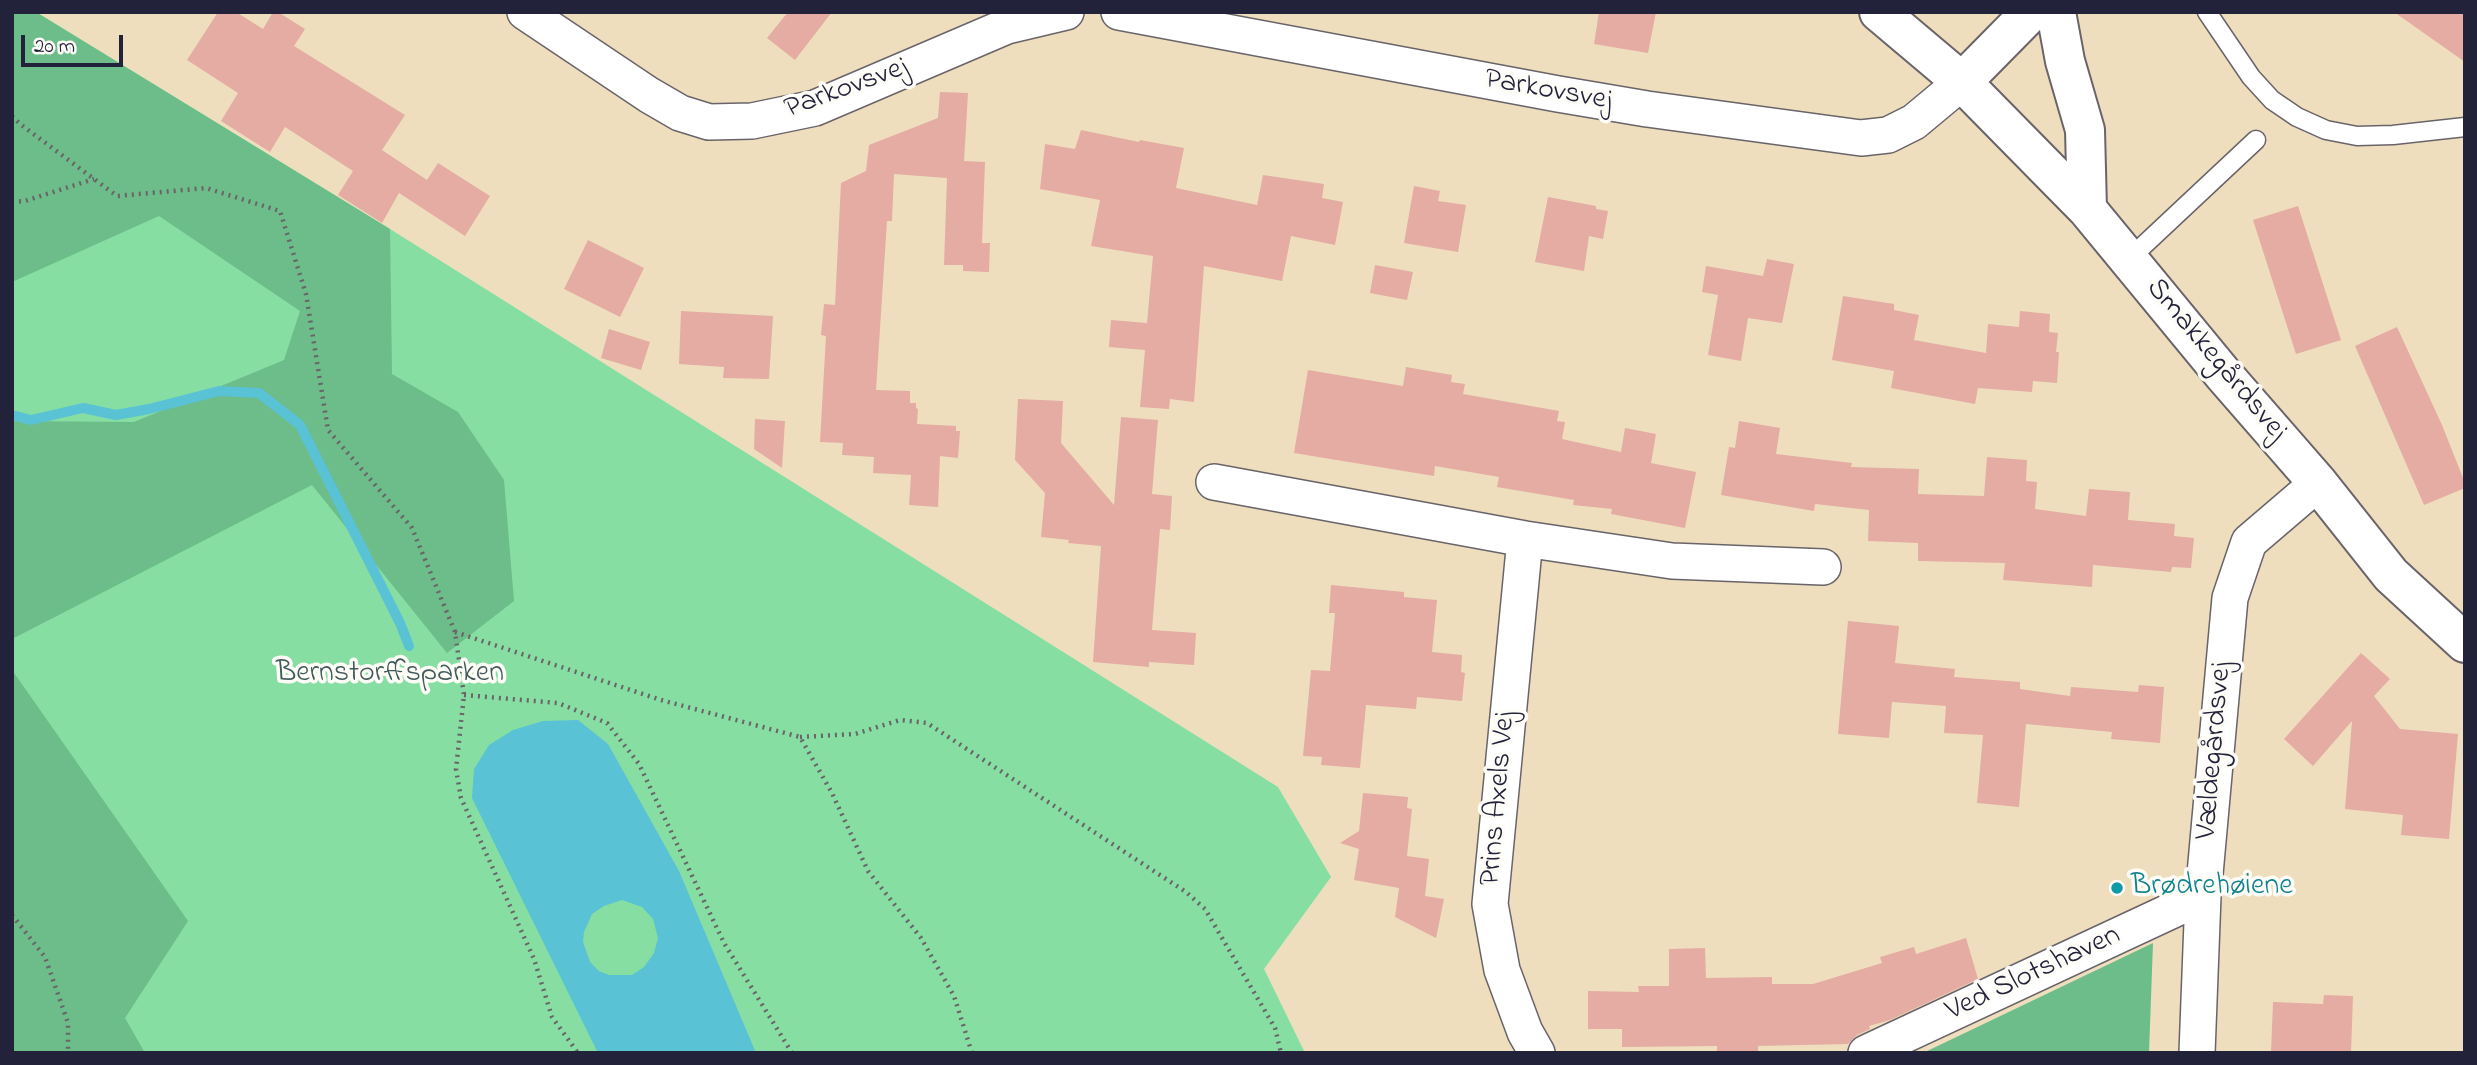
<!DOCTYPE html>
<meta charset="utf-8">
<style>
body{margin:0}
#map{position:relative;width:2477px;height:1065px;overflow:hidden;background:#eedebe;font-family:"Indie Flower",sans-serif}
canvas{display:block}
.frame{position:absolute;inset:0;border:14px solid #22223b;pointer-events:none}
.scale{position:absolute;left:21px;top:35px;width:102px;height:32px;box-sizing:border-box;border:4px solid #22223b;border-top:0;padding-left:9px;font-size:21px;line-height:24px;white-space:nowrap;color:#22223b;-webkit-text-stroke:5px #fdfcf7;paint-order:stroke}
</style>
<div id="map">
<canvas width="2477" height="1065"></canvas>
<div class="frame"></div>
<div class="scale">20 m</div>
</div>
<script>
const ctx = document.querySelector('canvas').getContext('2d');
ctx.lineJoin = 'round';
function paint(path, color) { ctx.fillStyle = color; ctx.fill(path, 'evenodd'); }
const poly = rows => new Path2D(rows.map(r => 'M' + r).join(''));
function trace(path, color, width, dash) { ctx.strokeStyle = color; ctx.lineWidth = width; ctx.lineCap = dash ? 'butt' : 'round'; ctx.setLineDash(dash || []); ctx.stroke(path); }
function drawText(font, color, halo, rows, align = 'center') {
  ctx.font = font + ' "Indie Flower",sans-serif'; ctx.lineWidth = 7; ctx.setLineDash([]); ctx.textBaseline = 'middle'; ctx.strokeStyle = halo; ctx.fillStyle = color; for (const [text, x, y, turn = 0] of rows) {
    ctx.save(); ctx.translate(x, y); ctx.rotate((+turn || 0) * Math.PI / 180); ctx.textAlign = isNaN(turn) ? turn : align; if (halo) ctx.strokeText(text, 0, 0); ctx.fillText(text, 0, 0); ctx.restore();
  }
}
paint(poly([
 [12,12,36,12,390,229,1278,787,1331,877,1264,969,1305,1053,12,1053]
]), '#86dea3');
paint(poly([
 [12,12,36,12,390,229,392,374,458,412,504,480,514,601,447,653,312,485,12,639,12,421,134,422,284,360,300,311,159,216,12,282],
 [12,670,188,921,125,1018,145,1053,12,1053],
 [2153,943,2149,1053,1923,1053]
]), '#6cbd89');
paint(poly([
 [578,720,608,744,679,871,756,1053,598,1053,472,798,474,769,489,745,513,730,543,721],
 [622,900,642,907,653,919,658,938,654,953,644,967,632,975,609,975,599,971,590,962,583,942,584,932,592,914,604,906]
]), '#59c2d5');
trace(poly([
 [12,415,31,420,83,408,116,415,149,409,219,391,259,393,300,425,400,623,409,646]
]), '#59c2d5', 10);
paint(poly([
 [218,12,236,12,263,29,273,12,278,12,305,29,294,46,405,115,382,150,427,180,438,163,490,196,465,236,399,193,382,223,338,195,353,171,285,127,270,152,221,121,238,93,187,60],
 [788,12,832,12,795,60,767,38],
 [1599,12,1656,12,1648,53,1594,44],
 [2394,12,2465,12,2465,62],
 [940,92,968,93,964,161,985,162,982,243,990,243,989,272,963,271,963,265,944,265,947,178,894,174,892,221,887,221,876,390,910,391,910,403,916,403,916,408,918,409,917,424,956,426,956,431,960,431,958,458,940,456,938,507,909,505,911,475,873,473,874,457,842,455,843,443,820,442,826,336,821,335,824,304,835,305,841,183,866,171,869,145,938,118],
 [1081,130,1139,142,1140,140,1184,148,1176,188,1257,205,1263,175,1324,184,1322,198,1343,202,1335,245,1291,236,1282,281,1204,266,1194,402,1170,399,1169,409,1140,407,1145,350,1109,347,1111,320,1147,323,1153,256,1091,246,1100,200,1040,189,1045,144,1075,149],
 [1414,186,1440,191,1438,201,1466,205,1458,252,1404,243],
 [1548,197,1596,206,1596,209,1608,211,1603,239,1589,236,1584,271,1535,262],
 [2298,206,2341,340,2296,354,2253,220],
 [588,240,644,268,620,317,564,289],
 [1767,259,1794,264,1782,323,1748,318,1741,361,1708,355,1718,295,1702,292,1706,266,1763,276],
 [1375,265,1413,272,1407,300,1370,293],
 [1843,296,1894,304,1894,310,1919,315,1914,340,1986,353,1988,324,2019,327,2020,311,2050,314,2049,332,2058,333,2056,352,2059,352,2057,383,2033,381,2032,392,1978,388,1975,404,1891,388,1894,371,1832,360],
 [681,311,773,316,769,379,723,378,724,367,679,364],
 [2397,327,2442,425,2465,483,2465,488,2424,505,2355,346],
 [609,329,650,342,641,370,601,358],
 [1406,367,1452,375,1451,382,1465,384,1463,394,1559,411,1557,421,1565,422,1562,439,1621,452,1625,428,1656,434,1651,463,1696,472,1685,528,1611,514,1612,509,1573,505,1574,500,1497,487,1499,477,1435,466,1434,476,1294,453,1308,370,1403,386],
 [1018,399,1063,401,1061,443,1114,505,1121,417,1158,420,1152,494,1172,496,1170,530,1160,529,1152,630,1196,633,1194,665,1149,662,1149,667,1093,662,1101,546,1068,543,1069,540,1041,537,1045,493,1015,460],
 [755,419,785,421,782,468,754,449],
 [1739,421,1780,428,1776,454,1852,463,1851,467,1919,469,1918,494,1984,496,1987,457,2027,460,2026,481,2037,482,2035,509,2086,516,2089,489,2130,492,2128,520,2175,524,2174,536,2194,538,2191,568,2172,567,2171,572,2093,565,2092,587,2003,580,2005,563,1918,561,1918,543,1868,541,1869,510,1815,504,1814,511,1721,495,1729,447,1735,448],
 [1331,585,1404,592,1404,597,1437,600,1432,652,1462,655,1461,672,1465,673,1462,701,1417,697,1416,709,1366,705,1360,768,1321,765,1322,757,1303,756,1311,670,1330,671,1335,613,1329,613],
 [1848,621,1899,626,1895,663,1955,669,1954,677,2020,682,2020,689,2070,696,2071,687,2138,692,2139,685,2164,687,2160,743,2111,739,2112,732,2026,724,2019,807,1977,803,1983,735,1944,733,1946,706,1892,702,1889,738,1838,734],
 [2361,653,2390,679,2374,696,2400,729,2458,734,2449,839,2401,835,2403,815,2345,809,2352,721,2313,766,2284,739],
 [1363,793,1408,797,1407,808,1412,809,1407,856,1429,859,1425,896,1444,899,1436,938,1395,917,1399,888,1354,880,1359,849,1340,843,1359,831],
 [1966,938,1978,979,1890,1020,1869,1026,1870,1029,1857,1035,1848,1044,1758,1046,1758,1053,1717,1053,1717,1046,1622,1047,1622,1029,1588,1029,1588,991,1639,992,1638,986,1669,986,1669,949,1705,948,1706,978,1772,977,1772,984,1813,984,1882,963,1880,957,1914,947,1916,954],
 [2324,995,2353,996,2351,1053,2271,1053,2273,1002,2323,1004]
]), '#e4aca3');
const service = poly([
 [2207,12,2251,77,2272,100,2297,117,2326,130,2357,136,2393,135,2465,127],
 [2129,259,2256,140]
]);
const minor = poly([
 [525,12,649,95,680,113,709,122,752,121,815,108,1007,26,1066,12],
 [1119,12,1558,94,1647,109,1861,138,1888,135,1914,122,1962,82],
 [1214,482,1525,539,1672,561,1823,567],
 [1525,539,1490,904,1502,970,1525,1032,1537,1053],
 [1866,1053,2203,896],
 [2197,1053,2203,896,2230,598,2249,542,2318,483]
]);
const tertiary = poly([
 [1879,12,1962,82,2087,209,2223,374,2318,483,2391,575,2465,643],
 [2056,12,2065,61,2085,130,2087,209],
 [1962,82,2031,12]
]);
trace(service, '#696469', 21);
trace(minor, '#696469', 38);
trace(tertiary, '#696469', 42);
trace(poly([
 [12,116,20,124,117,196,206,188,280,211,306,294,328,430,412,528,455,632,464,695,456,769,461,798,534,959,552,1017,578,1053],
 [12,202,25,201,94,179],
 [455,632,661,700,800,737,832,793,868,871,921,938,954,996,972,1053],
 [464,695,558,703,607,723,639,764,724,943,792,1053],
 [800,737,855,734,900,720,927,723,1186,892,1205,909,1275,1028,1281,1053],
 [12,915,45,957,68,1023,68,1053]
]), '#696469', 4.5, [2, 5]);
trace(service, '#fff', 18);
trace(minor, '#fff', 35);
trace(tertiary, '#fff', 38);
for (const [x, y, r, color] of [
 [2117,888,7,"#0f9aa8"]
]) { const dot = new Path2D(); dot.arc(x, y, r, 0, 2 * Math.PI); ctx.fillStyle = color; ctx.fill(dot); trace(dot, '#fdfcf7', 2.5); }
drawText('30px', '#22223b', '#fdfcf7', [
 ["Parkovsvej",847,90,-20],
 ["Parkovsvej",1548,92,10],
 ["Smakkegårdsvej",2215,361,50],
 ["Vældegårdsvej",2216,751,-85],
 ["Prins Axels Vej",1500,799,-85],
 ["Ved Slotshaven",2034,975,-25]
]);
drawText('30px', '#405a5a', '#fdfcf7', [
 ["Bernstorffsparken",390,675]
]);
drawText('30px', '#0d838f', '#fdfcf7', [
 ["Brødrehøiene",2131,888]
], 'left');
</script>
